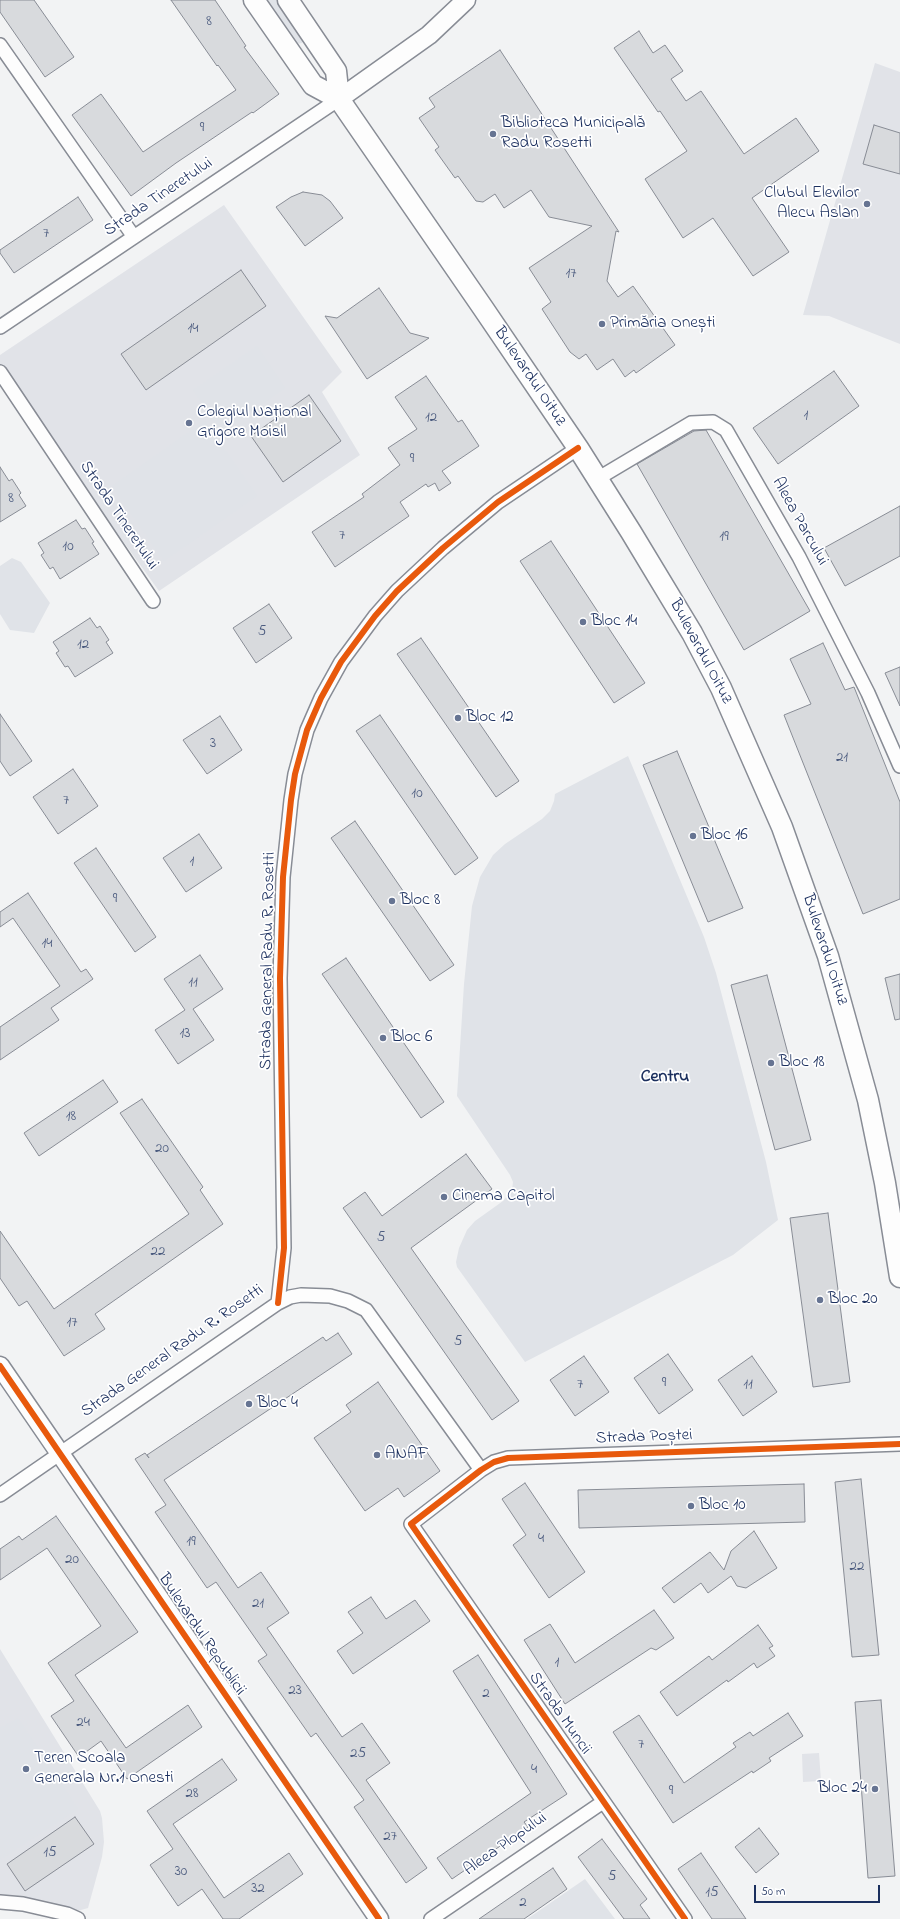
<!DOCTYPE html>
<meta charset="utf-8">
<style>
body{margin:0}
#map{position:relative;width:900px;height:1919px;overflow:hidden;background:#f2f3f4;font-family:"Indie Flower",sans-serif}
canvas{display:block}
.scale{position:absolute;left:754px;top:1885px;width:126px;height:18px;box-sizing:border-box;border:2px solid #1b2f5e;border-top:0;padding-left:5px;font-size:12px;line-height:14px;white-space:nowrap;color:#1b2f5e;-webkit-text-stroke:3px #fff;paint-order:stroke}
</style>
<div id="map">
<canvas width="900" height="1919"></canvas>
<div class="scale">50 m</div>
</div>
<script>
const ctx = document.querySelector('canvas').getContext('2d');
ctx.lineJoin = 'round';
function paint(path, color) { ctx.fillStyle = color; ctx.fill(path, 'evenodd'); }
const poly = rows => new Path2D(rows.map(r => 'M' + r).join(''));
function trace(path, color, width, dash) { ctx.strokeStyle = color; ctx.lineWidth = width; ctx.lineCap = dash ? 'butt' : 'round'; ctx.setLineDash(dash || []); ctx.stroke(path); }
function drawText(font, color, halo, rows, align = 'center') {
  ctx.font = font + ' "Indie Flower",sans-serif'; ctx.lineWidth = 3.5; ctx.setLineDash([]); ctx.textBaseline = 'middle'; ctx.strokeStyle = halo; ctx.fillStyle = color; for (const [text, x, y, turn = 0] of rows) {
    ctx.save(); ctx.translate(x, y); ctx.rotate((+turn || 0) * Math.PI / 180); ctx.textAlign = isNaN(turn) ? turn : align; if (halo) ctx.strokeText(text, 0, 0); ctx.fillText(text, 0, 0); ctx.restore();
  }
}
paint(poly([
 [875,63,900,72,900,344,829,316,803,315],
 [224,205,342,372,322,392,360,455,159,591,0,371,0,355],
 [0,1649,100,1811,102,1818,104,1842,102,1857,88,1908,67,1914,0,1902],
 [819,1753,821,1781,803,1782,802,1754]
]), '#e1e3e8');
paint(poly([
 [264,0,280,0,305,38,302,43,296,44],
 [257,346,285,388,221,432,193,390],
 [205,421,257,496,164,561,112,486],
 [12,558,21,562,50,603,34,633,10,630,0,614,0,566],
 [628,756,704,937,716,973,766,1162,778,1220,733,1255,525,1362,457,1267,456,1262,459,1248,467,1230,475,1221,503,1201,512,1190,513,1182,510,1175,457,1096,464,984,472,906,480,877,493,855,505,844,542,819,550,811,554,801,555,794],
 [18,1718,78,1809,0,1860,0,1728],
 [585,1879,615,1919,527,1919]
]), '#e0e3e8');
const building = poly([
 [0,0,34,0,74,57,45,77,0,12,0,0],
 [171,0,215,0,246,46,244,47,279,94,253,113,252,112,176,163,131,196,72,115,101,94,143,152,236,90,218,65,217,66,171,0],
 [639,31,653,53,665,45,683,71,671,79,686,101,701,91,744,154,796,118,819,151,752,198,789,252,753,276,713,218,683,238,645,179,687,151,660,111,658,112,614,48,639,31],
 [500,50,619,232,616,231,607,281,618,297,633,286,675,345,636,373,634,370,625,377,613,359,597,370,586,354,579,359,570,352,542,309,551,302,529,268,592,226,549,217,531,190,504,208,495,194,483,202,476,201,458,176,455,178,435,150,439,147,419,118,435,107,429,98,500,50],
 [874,125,900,133,900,174,863,164,874,125],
 [303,192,322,195,330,201,343,218,305,246,276,207,291,197,303,192],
 [78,197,93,220,14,273,0,253,0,250,78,197],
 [241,270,266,306,146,390,121,354,241,270],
 [379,288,410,333,429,338,367,379,325,316,337,318,379,288],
 [834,371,859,406,778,464,753,428,834,371],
 [426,376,458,422,462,420,479,446,442,471,451,483,439,491,435,483,428,487,426,484,400,502,409,516,335,567,312,532,364,497,362,494,400,465,388,448,417,429,395,397,426,376],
 [309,395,341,441,283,482,251,436,309,395],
 [706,430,810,611,744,650,637,464,694,431,706,430],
 [0,467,9,481,12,479,21,493,19,495,26,506,0,522,0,467],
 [900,506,900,556,845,586,824,548,900,506],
 [76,520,82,529,85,528,94,542,92,543,99,554,60,579,53,567,50,569,41,555,44,553,38,543,76,520],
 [551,541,645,683,614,703,520,561,551,541],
 [269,604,292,638,256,663,233,628,269,604],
 [90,618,97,628,100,626,109,640,106,642,113,653,75,677,68,666,65,667,56,653,59,651,53,642,90,618],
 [421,638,519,781,496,797,397,654,421,638],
 [823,643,845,690,854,687,900,802,900,899,863,914,784,715,811,704,790,659,823,643],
 [900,667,900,706,885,673,900,667],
 [0,714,32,761,10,776,0,761,0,714],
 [380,715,478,858,455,875,356,731,380,715],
 [220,716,242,750,207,774,183,740,220,716],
 [677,751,743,908,708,922,643,765,677,751],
 [73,769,98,806,58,834,33,797,73,769],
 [355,821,454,965,430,981,331,838,355,821],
 [199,834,222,868,186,892,163,858,199,834],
 [96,848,156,937,135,952,74,863,96,848],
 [28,893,81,972,86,969,93,979,51,1008,59,1020,0,1060,0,1027,60,986,13,918,0,927,0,912,28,893],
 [200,955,223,989,193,1009,214,1040,178,1064,155,1030,185,1010,164,979,200,955],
 [346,958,444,1102,421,1118,322,974,346,958],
 [900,974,900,1019,895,1020,885,978,900,974],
 [767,975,811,1140,775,1150,731,985,767,975],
 [103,1080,118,1102,39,1156,24,1133,103,1080],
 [142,1099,203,1187,200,1190,223,1224,95,1314,105,1329,64,1356,27,1301,19,1306,0,1278,0,1231,54,1309,189,1214,120,1113,142,1099],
 [466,1154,492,1189,411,1248,519,1401,492,1420,343,1208,365,1192,382,1216,466,1154],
 [828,1213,850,1382,813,1387,790,1218,828,1213],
 [338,1333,352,1354,164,1480,238,1588,261,1572,289,1613,267,1628,342,1737,362,1723,390,1763,366,1780,427,1868,406,1883,354,1807,364,1800,316,1733,311,1737,258,1661,267,1655,216,1582,207,1588,155,1512,166,1505,135,1459,145,1453,149,1458,147,1455,323,1337,326,1341,338,1333],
 [668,1354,693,1390,659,1414,634,1378,668,1354],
 [584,1356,609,1392,575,1416,550,1380,584,1356],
 [752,1356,777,1392,743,1416,718,1380,752,1356],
 [378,1382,440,1471,404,1497,398,1488,365,1511,314,1438,351,1412,346,1405,378,1382],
 [861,1479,879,1655,852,1657,835,1482,861,1479],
 [525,1483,585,1572,549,1598,513,1545,526,1535,502,1499,525,1483],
 [804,1484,805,1522,579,1528,578,1490,804,1484],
 [56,1516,138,1632,75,1675,126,1748,188,1705,202,1727,127,1779,101,1741,79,1757,51,1716,74,1701,48,1663,101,1626,47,1548,0,1580,0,1549,19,1536,22,1540,56,1516],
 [754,1531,777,1568,746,1588,737,1586,731,1576,708,1593,701,1583,674,1603,662,1588,710,1552,724,1570,731,1551,754,1531],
 [371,1597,386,1619,415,1600,430,1621,353,1674,337,1651,363,1633,348,1612,371,1597],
 [654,1610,674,1638,656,1650,651,1648,565,1704,524,1640,550,1624,575,1663,654,1610],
 [758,1625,773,1646,769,1648,775,1656,757,1668,754,1663,728,1682,727,1680,677,1716,660,1692,709,1656,712,1660,758,1625],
 [478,1655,567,1794,524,1822,528,1827,452,1879,437,1858,531,1793,453,1671,478,1655],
 [881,1700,895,1876,868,1878,855,1702,881,1700],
 [788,1713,803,1736,769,1758,771,1761,753,1773,752,1771,673,1823,613,1732,639,1715,684,1783,736,1747,733,1743,750,1732,753,1736,788,1713],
 [222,1759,237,1780,173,1824,224,1898,289,1853,303,1874,239,1919,223,1919,202,1889,178,1906,150,1865,173,1849,147,1811,222,1759],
 [75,1817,94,1844,25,1891,7,1864,75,1817],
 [759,1828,779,1854,756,1873,735,1847,759,1828],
 [602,1839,647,1899,640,1905,650,1919,624,1919,578,1857,602,1839],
 [701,1853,746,1919,712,1919,678,1869,701,1853],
 [553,1868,567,1889,524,1919,479,1919,553,1868]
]);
paint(building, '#d8dadd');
trace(building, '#888c95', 1);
const street = poly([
 [0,45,134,237],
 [0,327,339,99],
 [0,372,153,601],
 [597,479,691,423,713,422,726,430,799,557,868,693,900,766],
 [278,1303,284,1248,280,978,283,877,291,800,295,774,307,730,321,698,341,662,375,616,397,591,443,548,498,502,578,448],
 [0,1495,278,1303,290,1297,301,1295,330,1296,348,1301,366,1310,481,1470],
 [0,1902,23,1904,67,1914,78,1919],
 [431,1919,603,1802],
 [685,1919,411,1524,481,1470,494,1462,508,1458,900,1444]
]);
const secondary = poly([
 [339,99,429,35,466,0],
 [0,1366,379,1919]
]);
const primary = poly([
 [254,0,313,85,339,99,483,308,578,448,631,532,692,633,721,688,782,827,828,956,868,1100,885,1183,900,1277],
 [288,0,336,71,339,99]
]);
trace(street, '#888c95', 16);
trace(secondary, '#888c95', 21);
trace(primary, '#888c95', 23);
trace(street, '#fdfdfd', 13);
trace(secondary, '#fdfdfd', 18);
trace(primary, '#fdfdfd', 20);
trace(poly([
 [278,1303,284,1248,280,978,283,877,291,800,295,774,307,730,321,698,341,662,375,616,397,591,443,548,498,502,578,448],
 [0,1366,379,1919],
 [685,1919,411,1524,481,1470,494,1462,508,1458,900,1444]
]), '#e8590c', 6);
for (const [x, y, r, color] of [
 [493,134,4,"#667492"],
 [867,204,4,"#667492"],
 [602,324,4,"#667492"],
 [189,423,4,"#667492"],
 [583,622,4,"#667492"],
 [458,718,4,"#667492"],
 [693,836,4,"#667492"],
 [392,901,4,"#667492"],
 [383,1038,4,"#667492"],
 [771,1063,4,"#667492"],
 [444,1197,4,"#667492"],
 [820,1300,4,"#667492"],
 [249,1404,4,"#667492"],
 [377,1455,4,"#667492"],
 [691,1506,4,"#667492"],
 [26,1769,4,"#667492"],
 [875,1789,4,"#667492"]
]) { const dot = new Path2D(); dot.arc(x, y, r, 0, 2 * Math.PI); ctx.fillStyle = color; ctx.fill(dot); trace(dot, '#fff', 1.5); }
drawText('15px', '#4a5a7e', null, [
 ["8",209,23],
 ["9",202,129],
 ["7",46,235],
 ["17",571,275],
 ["14",193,330],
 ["1",806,417],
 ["12",431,419],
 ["9",412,460],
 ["8",11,500],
 ["7",342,537],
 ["19",724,538],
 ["10",68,548],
 ["5",262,633],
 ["12",83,646],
 ["3",213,745],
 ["21",842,759],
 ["10",417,795],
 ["7",66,802],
 ["1",192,863],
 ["9",115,900],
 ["14",47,945],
 ["11",193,984],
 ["13",185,1035],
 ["18",71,1118],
 ["20",162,1150],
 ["5",381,1239],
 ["22",158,1253],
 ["17",72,1324],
 ["5",458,1343],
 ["9",664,1384],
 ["7",580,1386],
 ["11",748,1386],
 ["4",541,1540],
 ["19",191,1543],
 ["20",72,1561],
 ["22",857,1568],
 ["21",258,1605],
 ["1",557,1664],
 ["23",295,1692],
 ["2",486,1695],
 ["24",83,1724],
 ["7",641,1746],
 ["25",358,1755],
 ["4",534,1771],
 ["9",671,1792],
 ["28",192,1795],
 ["27",390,1838],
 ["15",50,1854],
 ["30",181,1873],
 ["5",612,1878],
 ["32",258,1890],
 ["15",712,1894],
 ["2",523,1904]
]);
drawText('17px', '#1b2f5e', '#fff', [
 ["Biblioteca Municipală",501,124],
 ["Radu Rosetti",501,144],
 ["Clubul Elevilor",859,194,"right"],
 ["Alecu Aslan",859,214,"right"],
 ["Primăria Onești",610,324],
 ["Colegiul Național",197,413],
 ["Grigore Moisil",197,433],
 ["Bloc 14",591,622],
 ["Bloc 12",466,718],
 ["Bloc 16",701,836],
 ["Bloc 8",400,901],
 ["Bloc 6",391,1038],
 ["Bloc 18",779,1063],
 ["Cinema Capitol",452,1197],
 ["Bloc 20",828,1300],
 ["Bloc 4",257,1404],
 ["ANAF",385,1455],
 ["Bloc 10",699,1506],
 ["Teren Scoala",34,1759],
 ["Generala Nr.1 Onesti",34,1779],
 ["Bloc 24",867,1789,"right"]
], 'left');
drawText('17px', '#1b2f5e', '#fff', [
 ["Strada Tineretului",159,198,-34],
 ["Bulevardul Oituz",529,377,56],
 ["Strada Tineretului",118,516,56],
 ["Aleea Parcului",799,522,61],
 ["Bulevardul Oituz",700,652,62],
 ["Bulevardul Oituz",824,950,72],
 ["Strada General Radu R. Rosetti",269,961,-89],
 ["Strada General Radu R. Rosetti",173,1352,-35],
 ["Strada Poștei",644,1438,-2],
 ["Bulevardul Republicii",201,1635,56],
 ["Strada Muncii",559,1714,55],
 ["Aleea Plopului",506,1845,-35]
]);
drawText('bold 18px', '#1b2f5e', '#fff', [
 ["Centru",665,1078]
]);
</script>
